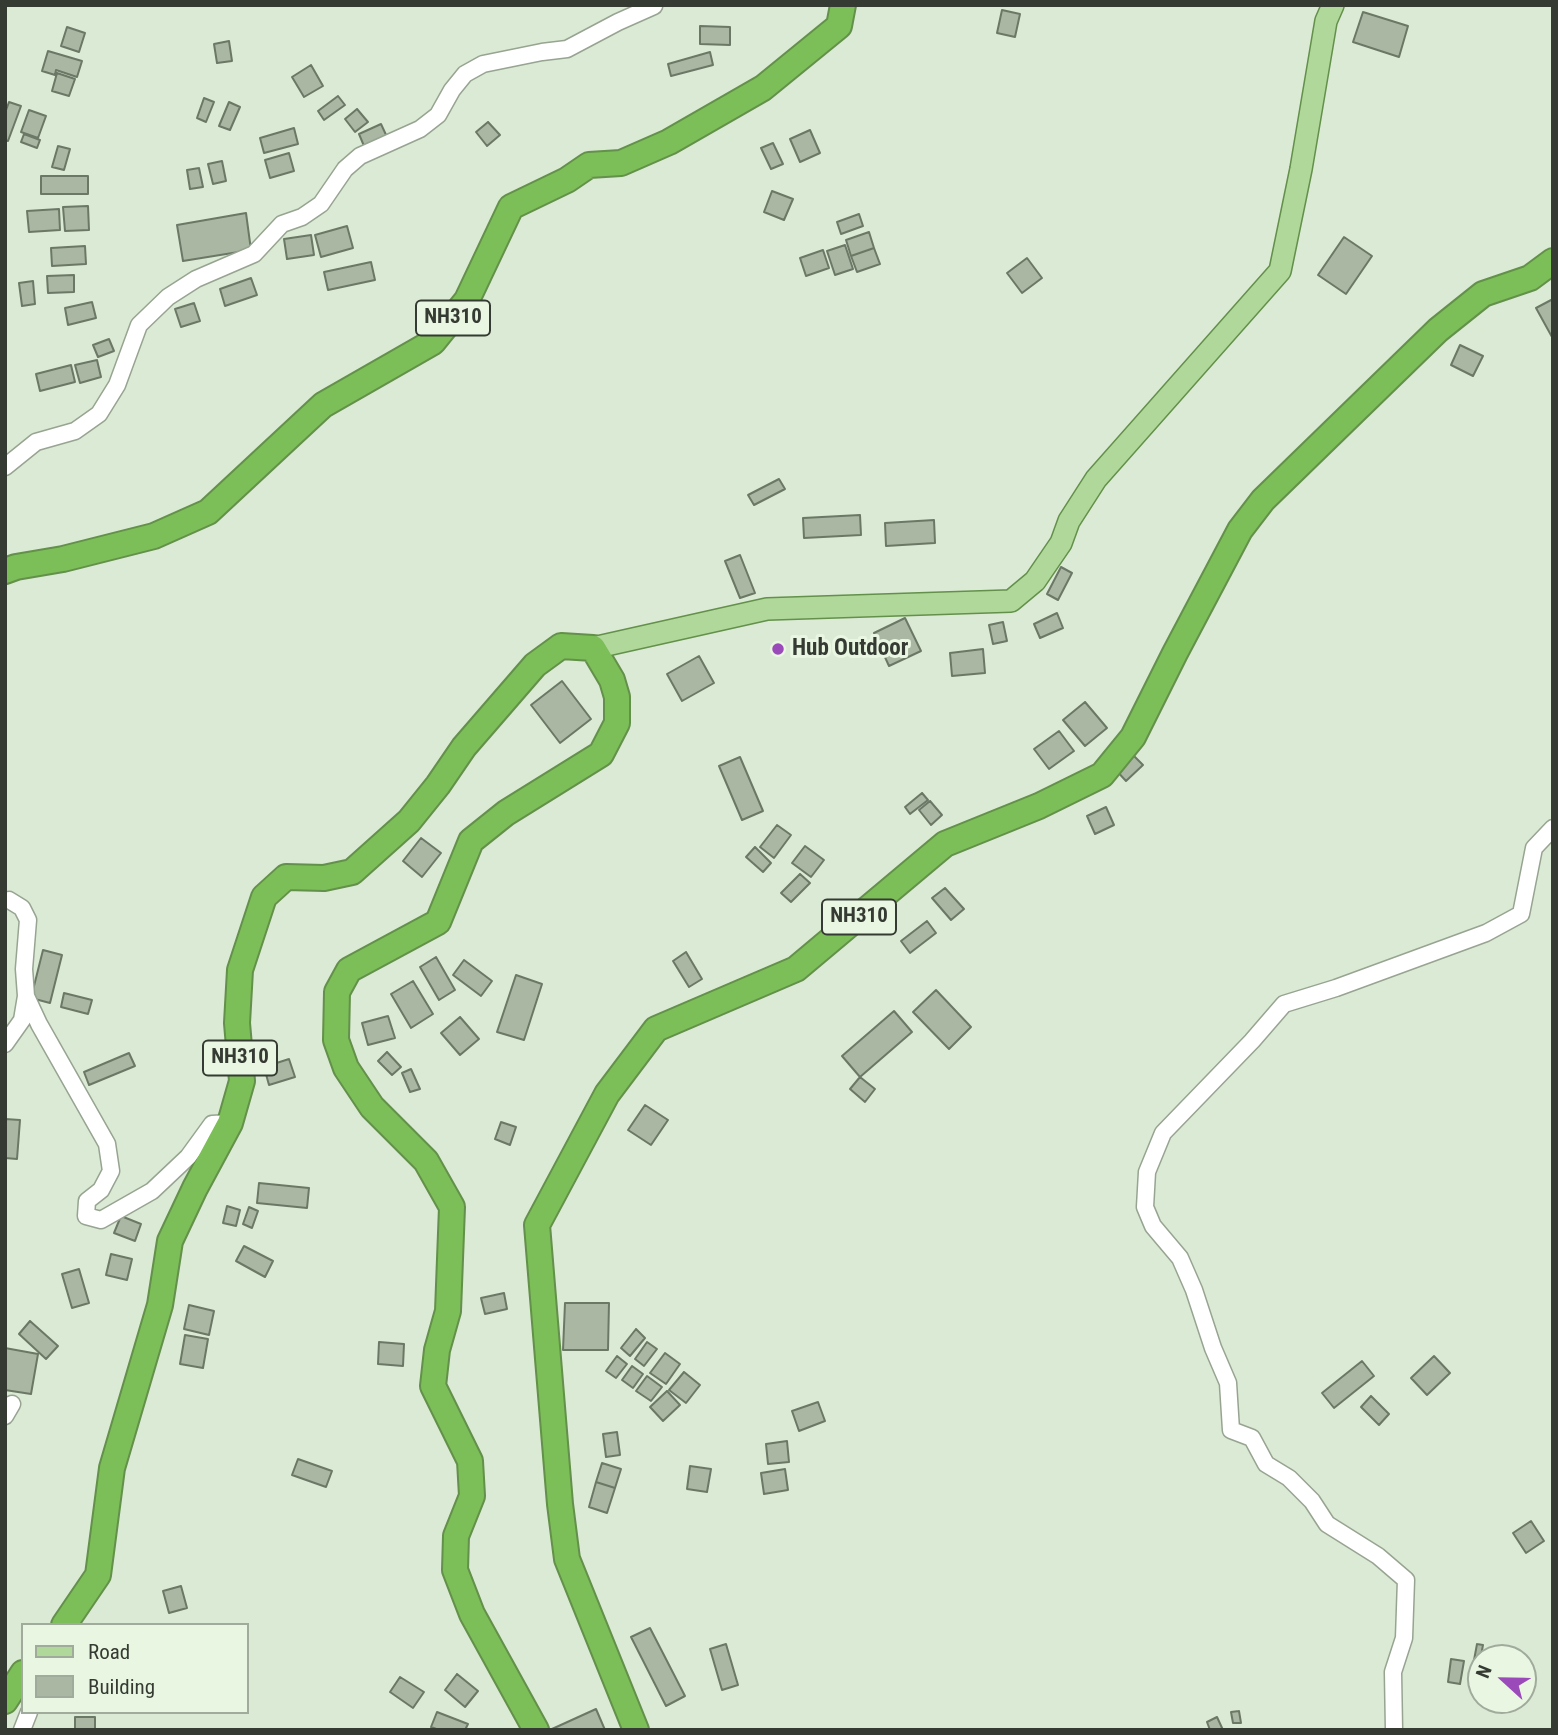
<!DOCTYPE html>
<style>
body{margin:0}
#map{position:relative;width:1558px;height:1735px;overflow:hidden;background:#dbead5;font-family:"Roboto Condensed",sans-serif}
canvas{display:block}
.frame{position:absolute;inset:0;border:7px solid #353a32;pointer-events:none}
.legend{position:absolute;left:21px;top:1623px;width:228px;height:91px;box-sizing:border-box;background:#e9f7e2;border:2px solid #a1ab9c;margin:0;padding:9px 12px;list-style:none;font-size:21px;color:#353a32}
.legend li{display:flex;align-items:center;gap:14px;height:35px}
.legend b{width:35px;border:2px solid #a1ab9c}
.north{position:absolute;left:1467px;top:1644px;width:70px;height:70px;box-sizing:border-box;background:#e9f7e2;border:2px solid #a1ab9c;border-radius:50%;rotate:292deg;font-size:19px;font-weight:700;line-height:28px;text-align:center;color:#353a32}
.north::after{content:'';display:block;margin:auto;width:24px;height:32px;background:#9b4aba;clip-path:polygon(50% 0,100% 100%,50% 72%,0 100%)}
</style>
<div id="map">
<canvas width="1558" height="1735"></canvas>
<div class="frame"></div>
<ul class="legend">
<li><b style="height:9px;background:#b0d89a"></b>Road</li>
<li><b style="height:19px;background:#aab7a3"></b>Building</li>
</ul>
<div class="north">N</div>
</div>
<script>
const ctx = document.querySelector('canvas').getContext('2d');
ctx.lineJoin = 'round';
function paint(path, color) { ctx.fillStyle = color; ctx.fill(path, 'evenodd'); }
const poly = rows => new Path2D(rows.map(r => 'M' + r).join(''));
function trace(path, color, width, dash) { ctx.strokeStyle = color; ctx.lineWidth = width; ctx.lineCap = dash ? 'butt' : 'round'; ctx.setLineDash(dash || []); ctx.stroke(path); }
function drawText(font, color, halo, rows, align = 'center') {
  ctx.font = font + ' "Roboto Condensed",sans-serif'; ctx.lineWidth = 6; ctx.setLineDash([]); ctx.textBaseline = 'middle'; ctx.strokeStyle = halo; ctx.fillStyle = color; for (const [text, x, y, turn = 0] of rows) {
    ctx.save(); ctx.translate(x, y); ctx.rotate((+turn || 0) * Math.PI / 180); ctx.textAlign = isNaN(turn) ? turn : align; if (halo) ctx.strokeText(text, 0, 0); ctx.fillText(text, 0, 0); ctx.restore();
  }
}
const building = poly([
 [1002,10,1020,14,1015,37,997,33,1002,10],
 [1363,12,1408,26,1399,57,1353,42,1363,12],
 [700,26,730,27,730,45,700,44,700,26],
 [67,27,85,33,79,52,61,46,67,27],
 [229,41,232,61,217,63,214,44,229,41],
 [48,51,82,61,77,77,56,70,55,75,42,71,48,51],
 [710,52,713,65,671,76,668,64,710,52],
 [311,65,323,86,304,97,292,77,311,65],
 [57,73,75,79,69,96,52,91,57,73],
 [338,96,345,105,324,120,318,111,338,96],
 [204,98,214,102,206,122,197,118,204,98],
 [9,102,21,106,8,141,5,140,5,113,9,102],
 [229,102,240,107,230,130,219,126,229,102],
 [357,109,368,122,355,132,345,119,357,109],
 [29,110,46,116,38,138,21,132,29,110],
 [488,122,500,135,487,146,476,132,488,122],
 [381,124,387,137,364,146,359,134,381,124],
 [294,128,298,144,264,153,260,138,294,128],
 [810,130,820,153,800,162,790,139,810,130],
 [24,134,40,140,37,148,21,142,24,134],
 [773,143,783,164,771,169,761,148,773,143],
 [58,146,70,149,64,170,52,167,58,146],
 [289,153,294,171,270,178,265,160,289,153],
 [222,161,226,181,213,184,208,164,222,161],
 [199,168,203,187,190,189,187,170,199,168],
 [41,176,88,176,88,194,41,194,41,176],
 [772,191,793,199,784,220,764,212,772,191],
 [88,206,89,230,65,231,63,207,88,206],
 [59,209,60,230,29,232,27,211,59,209],
 [246,213,251,250,183,261,177,225,246,213],
 [859,214,863,226,841,234,837,222,859,214],
 [347,226,353,248,321,257,315,235,347,226],
 [869,232,874,248,851,256,846,240,869,232],
 [311,235,314,255,287,259,284,239,311,235],
 [1344,237,1372,256,1346,294,1318,275,1344,237],
 [845,245,853,269,835,275,827,251,845,245],
 [85,246,86,264,52,266,51,248,85,246],
 [874,248,880,264,857,272,851,256,874,248],
 [823,250,829,268,806,276,800,258,823,250],
 [1027,258,1042,278,1022,293,1007,273,1027,258],
 [371,262,375,280,328,290,324,272,371,262],
 [74,275,74,292,48,293,47,276,74,275],
 [251,278,257,295,225,306,220,289,251,278],
 [33,281,35,304,22,306,19,283,33,281],
 [1553,299,1553,337,1552,337,1536,308,1553,299],
 [92,302,96,318,68,325,65,308,92,302],
 [194,303,200,321,181,327,175,309,194,303],
 [109,339,114,351,98,357,93,345,109,339],
 [1460,345,1483,356,1473,376,1451,365,1460,345],
 [97,360,101,377,80,383,75,365,97,360],
 [71,365,75,382,40,391,36,374,71,365],
 [779,479,785,489,754,505,748,495,779,479],
 [860,515,861,535,804,538,803,518,860,515],
 [934,520,935,543,886,546,885,523,934,520],
 [740,555,755,593,740,598,725,561,740,555],
 [1061,567,1072,573,1058,600,1047,594,1061,567],
 [1057,613,1063,628,1040,638,1034,624,1057,613],
 [905,618,921,651,889,666,874,633,905,618],
 [1003,622,1007,641,993,644,989,625,1003,622],
 [983,649,985,673,952,676,950,653,983,649],
 [699,656,714,683,682,701,667,674,699,656],
 [562,681,591,719,560,743,531,705,562,681],
 [1085,702,1107,728,1085,746,1063,720,1085,702],
 [1059,731,1074,751,1049,769,1034,749,1059,731],
 [1132,754,1143,765,1126,781,1115,769,1132,754],
 [740,757,763,811,742,820,719,766,740,757],
 [922,793,928,800,910,814,905,807,922,793],
 [930,801,942,815,931,825,919,810,930,801],
 [1106,807,1114,825,1095,834,1087,816,1106,807],
 [777,825,791,835,774,858,760,847,777,825],
 [421,838,441,853,422,877,403,861,421,838],
 [805,846,824,860,811,877,792,863,805,846],
 [755,847,771,863,763,872,746,857,755,847],
 [800,874,810,883,791,902,781,893,800,874],
 [945,888,964,909,951,920,932,898,945,888],
 [927,921,936,933,910,953,901,941,927,921],
 [43,950,62,955,50,1003,31,998,43,950],
 [686,952,702,979,689,987,673,961,686,952],
 [436,957,455,990,439,1000,420,967,436,957],
 [464,960,492,981,481,996,453,975,464,960],
 [516,975,542,984,524,1040,497,1032,516,975],
 [413,981,433,1014,411,1028,391,994,413,981],
 [936,990,971,1027,949,1049,913,1012,936,990],
 [64,993,92,1000,88,1014,61,1007,64,993],
 [894,1011,912,1032,860,1077,842,1056,894,1011],
 [388,1016,395,1038,368,1045,362,1023,388,1016],
 [460,1017,479,1039,460,1055,441,1033,460,1017],
 [387,1052,401,1067,392,1075,378,1061,387,1052],
 [129,1053,135,1066,89,1085,84,1072,129,1053],
 [289,1059,295,1077,269,1085,264,1067,289,1059],
 [411,1069,420,1089,410,1092,402,1073,411,1069],
 [860,1077,875,1089,865,1102,850,1089,860,1077],
 [645,1105,668,1120,651,1145,628,1130,645,1105],
 [5,1119,20,1120,17,1159,5,1158,5,1119],
 [501,1122,516,1127,510,1145,495,1139,501,1122],
 [259,1183,309,1188,307,1208,257,1203,259,1183],
 [227,1206,240,1210,236,1226,223,1223,227,1206],
 [249,1207,258,1211,252,1228,243,1224,249,1207],
 [121,1216,141,1224,135,1241,114,1233,121,1216],
 [244,1246,273,1261,265,1277,236,1261,244,1246],
 [111,1254,132,1259,127,1280,106,1275,111,1254],
 [79,1269,89,1303,72,1308,62,1274,79,1269],
 [504,1293,507,1309,485,1314,481,1298,504,1293],
 [565,1303,609,1303,608,1350,563,1350,565,1303],
 [189,1305,214,1311,209,1335,184,1329,189,1305],
 [30,1321,58,1346,46,1359,19,1334,30,1321],
 [636,1329,645,1338,630,1356,621,1348,636,1329],
 [185,1335,208,1339,203,1368,180,1364,185,1335],
 [379,1342,404,1344,403,1366,378,1364,379,1342],
 [647,1342,657,1349,644,1366,635,1359,647,1342],
 [5,1348,38,1354,31,1394,5,1390,5,1348],
 [665,1353,680,1364,666,1384,650,1373,665,1353],
 [617,1356,627,1364,616,1378,606,1371,617,1356],
 [1434,1356,1450,1373,1427,1395,1411,1378,1434,1356],
 [1362,1361,1374,1376,1334,1408,1322,1393,1362,1361],
 [632,1366,643,1374,633,1388,622,1380,632,1366],
 [684,1372,700,1385,686,1403,669,1390,684,1372],
 [647,1376,662,1387,651,1401,636,1391,647,1376],
 [667,1391,680,1405,663,1421,650,1407,667,1391],
 [1371,1396,1389,1414,1379,1425,1361,1407,1371,1396],
 [818,1402,825,1421,799,1431,792,1411,818,1402],
 [617,1432,620,1455,606,1457,603,1434,617,1432],
 [787,1441,789,1462,768,1464,766,1444,787,1441],
 [298,1459,332,1471,326,1487,292,1475,298,1459],
 [602,1463,621,1469,615,1488,596,1482,602,1463],
 [690,1466,711,1469,707,1492,687,1489,690,1466],
 [785,1469,788,1490,764,1494,761,1473,785,1469],
 [596,1482,615,1488,607,1513,589,1507,596,1482],
 [1531,1521,1544,1541,1526,1553,1513,1533,1531,1521],
 [181,1586,187,1608,169,1613,163,1591,181,1586],
 [650,1628,685,1696,666,1706,631,1637,650,1628],
 [726,1644,738,1685,722,1690,710,1649,726,1644],
 [1477,1644,1483,1645,1478,1671,1472,1671,1477,1644],
 [1451,1659,1464,1661,1460,1684,1448,1682,1451,1659],
 [457,1674,478,1691,465,1707,445,1690,457,1674],
 [400,1677,424,1692,413,1708,390,1692,400,1677],
 [596,1709,605,1730,552,1730,552,1729,596,1709],
 [1239,1711,1241,1723,1233,1723,1231,1712,1239,1711],
 [437,1712,468,1724,465,1730,439,1730,431,1727,437,1712],
 [75,1717,95,1717,95,1730,75,1730,75,1717],
 [1217,1717,1223,1730,1210,1730,1207,1722,1217,1717]
]);
paint(building, '#aab7a3');
trace(building, '#6b7865', 2);
const minor = poly([
 [5,467,36,442,75,431,99,414,117,385,139,325,168,297,196,279,254,254,282,224,302,217,321,204,345,169,360,156,420,129,438,115,452,90,465,74,483,64,542,52,567,49,618,22,654,6],
 [9,900,22,908,28,920,24,969,26,996,39,1024,107,1144,111,1171,101,1190,87,1201,86,1216,101,1220,152,1191,188,1157,212,1124,230,1123],
 [5,1044,22,1020,26,996],
 [5,1416,12,1404],
 [22,1730,29,1712],
 [1394,1730,1393,1672,1404,1638,1406,1580,1378,1556,1327,1524,1312,1501,1289,1478,1266,1464,1252,1438,1231,1430,1228,1383,1213,1348,1194,1290,1180,1258,1153,1226,1145,1207,1147,1172,1163,1133,1252,1041,1284,1004,1336,988,1486,933,1521,914,1534,848,1553,828]
]);
const major = poly([
 [593,648,767,609,1011,601,1035,581,1061,543,1069,521,1096,479,1280,271,1301,169,1326,21,1333,5]
]);
const highway = poly([
 [5,571,16,567,63,559,154,536,208,512,323,405,433,342,467,300,511,207,567,180,589,165,621,163,669,142,763,88,839,26,843,5],
 [64,1625,98,1575,112,1468,160,1305,170,1241,195,1188,230,1123,242,1081,237,1023,240,970,264,897,286,877,324,878,352,872,409,821,438,785,464,747,535,665,561,646,593,648,612,680,617,697,617,723,601,754,506,813,471,841,438,922,349,970,337,992,336,1040,346,1068,372,1107,426,1161,452,1207,448,1311,437,1350,433,1386,470,1461,472,1496,456,1536,455,1570,472,1614,536,1730],
 [5,1701,23,1673],
 [636,1730,567,1559,560,1504,537,1225,607,1094,656,1029,796,969,945,844,1039,806,1102,775,1133,737,1175,653,1240,530,1263,500,1438,330,1483,294,1530,278,1553,261]
]);
trace(minor, '#97a491', 19);
trace(major, '#63904a', 24);
trace(highway, '#63904a', 28);
trace(minor, '#fff', 16);
trace(major, '#b0d89a', 21);
trace(highway, '#7cbe57', 24);
for (const [x, y, r, color] of [
 [778,649,7,"#9b4aba"]
]) { const dot = new Path2D(); dot.arc(x, y, r, 0, 2 * Math.PI); ctx.fillStyle = color; ctx.fill(dot); trace(dot, '#e9f7e2', 2.5); }
for (const [x, y, w] of [
 [453,318,74],
 [859,917,74],
 [240,1058,74]
]) { const box = new Path2D(); box.roundRect(x - w / 2, y - 17.5, w, 35, 5); ctx.fillStyle = '#e9f7e2'; ctx.fill(box); trace(box, '#353a32', 2); }
drawText('bold 21px', '#353a32', null, [
 ["NH310",453,318],
 ["NH310",859,917],
 ["NH310",240,1058]
]);
drawText('bold 23px', '#353a32', '#e9f7e2', [
 ["Hub Outdoor",792,649]
], 'left');
</script>
